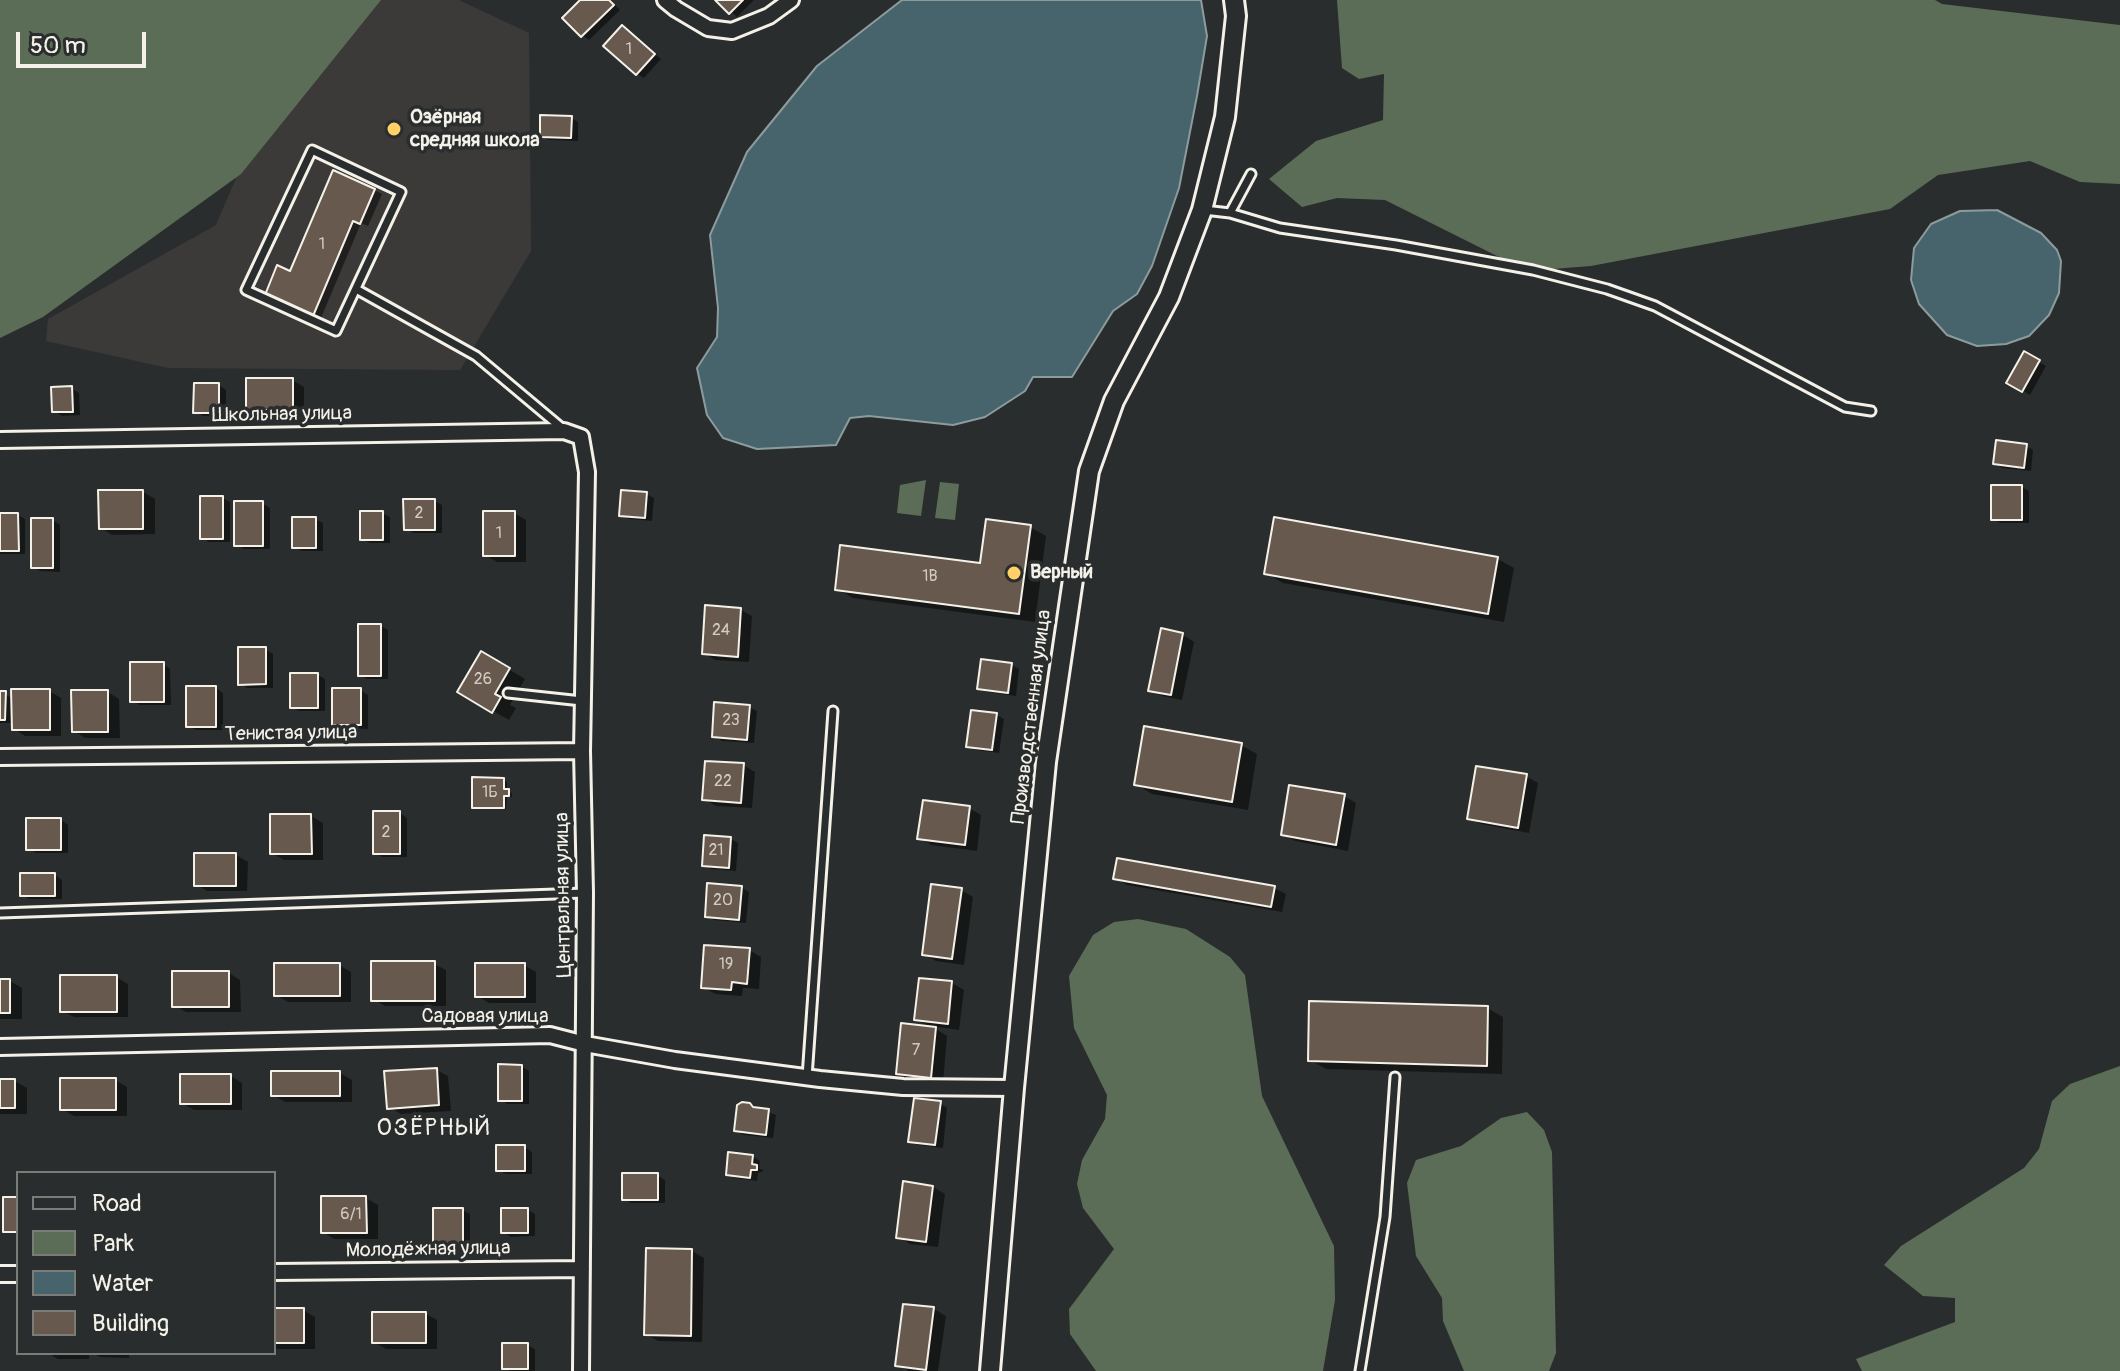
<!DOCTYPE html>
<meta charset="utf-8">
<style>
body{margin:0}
#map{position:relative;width:2120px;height:1371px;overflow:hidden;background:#2a2d2e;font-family:Pangolin,sans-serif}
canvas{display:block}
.legend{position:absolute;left:16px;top:1171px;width:260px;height:184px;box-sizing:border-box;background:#2a2d2e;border:2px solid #7b7b78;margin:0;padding:10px 14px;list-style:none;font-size:24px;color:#f4f1e8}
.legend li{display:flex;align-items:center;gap:16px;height:40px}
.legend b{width:40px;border:2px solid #7b7b78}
.scale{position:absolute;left:16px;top:32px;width:130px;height:36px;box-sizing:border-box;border:4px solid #f4f1e8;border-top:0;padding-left:10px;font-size:24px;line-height:28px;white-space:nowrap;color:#f4f1e8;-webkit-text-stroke:6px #2a2d2e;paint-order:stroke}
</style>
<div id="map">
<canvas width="2120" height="1371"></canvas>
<ul class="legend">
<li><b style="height:10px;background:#2a2d2e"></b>Road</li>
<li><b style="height:22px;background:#5c6d57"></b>Park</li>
<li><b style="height:22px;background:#47636b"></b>Water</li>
<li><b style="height:22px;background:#67594e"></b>Building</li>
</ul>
<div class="scale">50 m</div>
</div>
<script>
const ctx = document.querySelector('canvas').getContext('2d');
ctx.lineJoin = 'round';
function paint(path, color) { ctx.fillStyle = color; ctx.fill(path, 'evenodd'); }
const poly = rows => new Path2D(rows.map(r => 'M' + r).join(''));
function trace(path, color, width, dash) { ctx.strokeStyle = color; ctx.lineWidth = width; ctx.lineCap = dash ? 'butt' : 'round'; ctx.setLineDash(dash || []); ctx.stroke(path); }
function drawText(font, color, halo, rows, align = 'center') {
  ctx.font = font + ' Pangolin,sans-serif'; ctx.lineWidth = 7; ctx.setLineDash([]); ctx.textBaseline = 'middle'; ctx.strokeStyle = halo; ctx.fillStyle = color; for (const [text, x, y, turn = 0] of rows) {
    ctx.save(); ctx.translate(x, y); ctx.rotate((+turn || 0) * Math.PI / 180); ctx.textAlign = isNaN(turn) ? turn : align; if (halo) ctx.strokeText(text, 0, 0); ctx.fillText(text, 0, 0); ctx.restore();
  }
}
paint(poly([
 [312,0,459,0,529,33,531,251,460,370,168,368,46,341,48,319,216,225]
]), '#3c3a38');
paint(poly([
 [0,0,381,0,241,174,43,317,0,338],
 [1337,0,1935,0,1942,4,2120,25,2120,184,2080,182,2030,161,1938,175,1890,209,1591,266,1527,271,1385,200,1337,198,1302,207,1269,179,1316,141,1383,120,1384,74,1359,79,1342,68],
 [926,480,921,516,897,513,900,485],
 [940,482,959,484,955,520,935,518],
 [1138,919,1186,929,1230,957,1245,975,1262,1096,1334,1246,1335,1300,1323,1371,1096,1371,1070,1334,1069,1309,1114,1249,1083,1208,1077,1184,1082,1160,1105,1119,1107,1095,1074,1028,1069,976,1093,935,1114,922],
 [2120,1066,2120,1371,1862,1371,1856,1359,1955,1322,1955,1298,1923,1296,1884,1265,1901,1246,2024,1168,2039,1149,2052,1101,2070,1084],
 [1527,1112,1544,1130,1552,1152,1556,1353,1549,1371,1464,1371,1443,1321,1442,1298,1416,1256,1407,1183,1416,1160,1461,1146,1501,1118]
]), '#5c6d57');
const water = poly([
 [902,0,1201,0,1207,36,1197,96,1179,188,1152,266,1137,294,1113,311,1072,377,1033,377,1025,391,985,417,953,425,869,416,850,418,836,445,757,449,723,438,707,415,697,368,717,337,718,308,710,235,747,152,817,66,902,0],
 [1997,210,2041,233,2057,250,2061,261,2059,293,2049,315,2029,336,2006,344,1977,346,1947,335,1919,304,1911,280,1914,248,1931,224,1960,211,1997,210]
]);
paint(water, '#47636b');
trace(water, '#8c9c9d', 2);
paint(poly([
 [583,0,610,0,620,10,589,40,582,35],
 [718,0,754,0,737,17],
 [622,27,661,59,644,78,637,74],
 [571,118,578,122,578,141,549,140,542,136],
 [374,190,382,194,368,226,361,223,321,318,274,298],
 [2024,354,2046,366,2030,395,2009,382],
 [292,380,304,387,304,416,260,416,248,409],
 [219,385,226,390,226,416,203,416,195,411],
 [71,388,79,393,80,415,62,416,54,411],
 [2026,446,2033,450,2031,471,2002,468,1995,463],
 [2022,487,2029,491,2029,523,2000,523,1993,519],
 [143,492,155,499,155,534,112,535,101,528],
 [646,494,654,498,652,521,629,519,621,515],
 [223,498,230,502,230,542,209,542,202,538],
 [435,501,442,505,442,533,413,533,406,528],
 [262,503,270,508,270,549,244,549,236,544],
 [382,513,390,517,390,543,370,543,362,539],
 [514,513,526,520,526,562,497,562,485,555],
 [0,515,18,515,25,519,25,554,0,554],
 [315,519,323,523,323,551,302,551,294,547],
 [53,520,60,525,60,572,40,571,33,567],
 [1276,520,1498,559,1514,568,1504,622,1283,583,1266,573],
 [1030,527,1046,536,1035,622,853,598,837,589,982,565],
 [741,610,752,616,749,662,715,660,704,653],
 [381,626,388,630,388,679,367,679,360,675],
 [1183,635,1194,642,1182,700,1162,696,1150,690],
 [265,649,273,654,273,688,247,688,240,683],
 [482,653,525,679,510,705,516,708,509,720,459,692],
 [163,664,170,669,171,705,140,705,132,701],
 [1012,665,1019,669,1016,696,987,692,980,688],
 [318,675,325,679,325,711,299,711,292,707],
 [216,688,223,693,223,730,196,730,188,726],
 [360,690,368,695,368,729,341,728,334,724],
 [49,691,61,698,61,736,25,736,14,729,14,723,0,723,0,693,13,698],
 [108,692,119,699,120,738,85,738,74,731],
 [749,707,757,711,754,743,722,741,714,736],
 [997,715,1004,719,999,753,976,750,969,746],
 [1241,745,1257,754,1248,810,1152,794,1136,784],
 [743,765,755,772,752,808,716,806,704,799],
 [1526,776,1538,783,1529,833,1481,824,1469,818],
 [504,780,507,782,507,791,512,793,512,797,507,797,506,809,474,807],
 [1344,796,1356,803,1348,851,1295,841,1283,834],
 [969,808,981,815,977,851,931,845,920,838],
 [400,813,407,818,407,857,382,857,375,853],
 [311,816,323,823,323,860,284,860,272,853],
 [61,820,68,825,68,853,36,853,28,848],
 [731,839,738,843,736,871,711,869,704,864],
 [236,855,248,862,247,891,207,891,196,884],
 [55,875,62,880,62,899,29,899,22,894],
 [1115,878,1274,888,1286,894,1282,912,1127,885],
 [741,887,749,892,746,923,714,920,707,916],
 [961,890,973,897,964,965,936,961,924,954],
 [749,950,761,957,759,989,743,988,742,996,715,994,703,987],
 [434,964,446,970,446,1006,385,1006,373,999],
 [339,965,351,972,351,1002,288,1002,276,995],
 [524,965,536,972,536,1003,489,1003,477,996],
 [229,973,240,980,241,1012,186,1012,174,1005],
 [116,977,128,984,128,1017,74,1017,62,1011],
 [0,981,10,981,22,988,22,1019,0,1019],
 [952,983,964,990,959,1030,931,1026,947,1036,943,1083,910,1080,898,1073,933,1029,916,1019],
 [1487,1008,1503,1017,1502,1074,1326,1069,1310,1060],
 [521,1066,529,1071,529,1104,507,1104,500,1099],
 [437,1070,448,1076,451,1111,401,1114,389,1107],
 [340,1073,352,1080,352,1102,285,1102,273,1095],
 [231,1076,242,1083,242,1110,194,1110,182,1103],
 [115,1080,127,1087,127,1116,74,1116,62,1109],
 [0,1081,15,1081,27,1088,27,1114,0,1114],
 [940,1103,947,1108,943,1148,918,1145,911,1141],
 [749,1104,776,1115,773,1138,743,1135,736,1130],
 [524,1147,532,1152,532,1174,506,1174,498,1170],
 [753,1157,760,1161,759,1168,764,1171,758,1173,757,1181,735,1178,728,1174],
 [657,1175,665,1180,665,1203,631,1203,624,1199],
 [933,1187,945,1194,938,1247,910,1244,898,1237],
 [366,1198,378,1205,378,1239,334,1239,323,1232],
 [462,1210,470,1214,470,1246,442,1246,435,1242],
 [528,1210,535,1214,535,1236,511,1237,503,1232],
 [692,1251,704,1258,702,1342,658,1341,646,1334],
 [905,1306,934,1309,946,1316,938,1371,909,1371,897,1364],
 [274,1310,303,1310,315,1317,315,1349,274,1349],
 [426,1314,437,1320,437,1349,386,1349,374,1342],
 [527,1345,535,1349,535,1371,510,1371,504,1368],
 [48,1353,89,1353,89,1359,58,1359],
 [92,1353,129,1353,129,1358,100,1357]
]), '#0007');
const building = poly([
 [580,0,609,0,614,5,581,37,562,18,580,0],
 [715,0,743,0,729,14,715,0],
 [622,25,655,54,636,75,603,46,622,25],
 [540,115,572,116,571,138,540,137,540,115],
 [333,170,375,189,360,224,353,221,313,316,265,295,277,265,290,271,333,170],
 [2024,351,2040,360,2022,392,2006,383,2024,351],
 [246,378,293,378,293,410,246,410,246,378],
 [194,383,219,383,219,413,193,413,194,383],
 [72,386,73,412,52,412,51,387,72,386],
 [1996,440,2027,444,2024,468,1993,464,1996,440],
 [1991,485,2022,485,2022,520,1991,520,1991,485],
 [98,490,143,490,143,529,99,529,98,490],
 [621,490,647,492,645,518,619,516,621,490],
 [200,496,223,496,223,539,200,539,200,496],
 [403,499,435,499,435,530,404,530,403,499],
 [234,501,263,501,263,546,234,546,234,501],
 [360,511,383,511,383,540,360,540,360,511],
 [483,511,515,511,515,556,483,556,483,511],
 [0,513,18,513,19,551,0,551,0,513],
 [292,517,316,517,316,548,292,548,292,517],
 [1274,517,1498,557,1488,614,1264,574,1274,517],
 [31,518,53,518,53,568,31,568,31,518],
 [986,519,1031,525,1019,614,835,590,840,545,980,563,986,519],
 [705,605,741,608,738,657,702,654,705,605],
 [358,624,381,624,381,676,358,676,358,624],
 [1161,628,1183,633,1171,695,1148,691,1161,628],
 [238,647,266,647,266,684,238,685,238,647],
 [481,651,510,668,495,694,501,697,492,713,457,692,481,651],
 [981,659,1012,663,1008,693,977,689,981,659],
 [130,662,164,662,164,702,130,702,130,662],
 [290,673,318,673,318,708,290,708,290,673],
 [186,686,216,686,216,727,186,727,186,686],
 [332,688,361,688,361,725,332,725,332,688],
 [11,689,50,689,50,730,12,730,11,689],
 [71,690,108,690,108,732,72,732,71,690],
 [0,691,6,691,5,720,0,720,0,691],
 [714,702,750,705,747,740,712,737,714,702],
 [971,710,997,713,992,750,966,747,971,710],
 [1144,726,1242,743,1232,802,1134,785,1144,726],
 [705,761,744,763,741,803,702,800,705,761],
 [1476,766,1527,774,1518,828,1467,819,1476,766],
 [472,777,504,778,504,789,509,789,509,796,504,796,504,808,472,808,472,777],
 [1289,785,1345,794,1336,845,1281,835,1289,785],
 [923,800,970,806,965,845,917,839,923,800],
 [373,811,400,811,400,854,373,854,373,811],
 [270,814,311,814,312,854,270,854,270,814],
 [26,818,61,818,61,850,26,850,26,818],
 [704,835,731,837,729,868,702,866,704,835],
 [194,853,236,853,236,886,194,886,194,853],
 [1117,858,1275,886,1271,907,1113,879,1117,858],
 [20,873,55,873,55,896,20,896,20,873],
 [707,883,742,886,739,920,705,917,707,883],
 [931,884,962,888,952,959,922,955,931,884],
 [704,945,750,948,747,984,732,982,731,990,701,988,704,945],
 [371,961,435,961,435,1001,371,1001,371,961],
 [274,963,340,963,340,996,274,996,274,963],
 [475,963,525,963,525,997,475,997,475,963],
 [172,971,229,971,229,1007,172,1007,172,971],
 [60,975,117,975,117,1012,60,1012,60,975],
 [919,978,952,981,948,1024,914,1020,919,978],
 [0,979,10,979,10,1013,0,1013,0,979],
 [1309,1001,1488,1006,1487,1066,1308,1061,1309,1001],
 [901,1023,936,1027,931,1078,896,1074,901,1023],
 [498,1064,522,1065,522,1101,498,1101,498,1064],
 [437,1068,439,1105,387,1109,384,1071,437,1068],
 [271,1071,340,1071,340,1096,271,1096,271,1071],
 [180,1074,231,1074,231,1104,180,1104,180,1074],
 [60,1078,116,1078,116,1110,60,1110,60,1078],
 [0,1079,15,1079,15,1108,0,1108,0,1079],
 [914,1098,941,1101,935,1145,908,1142,914,1098],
 [742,1102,750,1103,753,1107,769,1109,766,1135,734,1131,737,1105,742,1102],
 [496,1145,525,1145,525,1171,496,1171,496,1145],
 [728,1152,753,1155,752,1164,757,1165,757,1170,751,1170,750,1178,726,1175,728,1152],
 [622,1173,658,1173,658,1200,622,1200,622,1173],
 [903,1181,933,1186,926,1242,896,1238,903,1181],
 [321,1196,366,1196,367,1233,321,1233,321,1196],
 [3,1197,18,1197,18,1232,3,1232,3,1197],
 [433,1208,463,1208,463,1243,433,1243,433,1208],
 [501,1208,528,1208,528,1233,501,1233,501,1208],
 [646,1248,692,1249,691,1336,644,1335,646,1248],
 [903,1304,934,1307,926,1370,895,1366,903,1304],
 [274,1308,304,1308,304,1343,274,1343,274,1308],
 [372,1312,426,1312,426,1343,372,1343,372,1312],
 [502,1343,528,1343,528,1369,502,1369,502,1343]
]);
paint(building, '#67594e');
trace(building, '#f4f1e8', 2);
const service = poly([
 [312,150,401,192,336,331,246,290,312,150],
 [1204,210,1230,213,1251,174],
 [1230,213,1280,228,1396,245,1533,270,1607,289,1655,306,1845,407,1871,411],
 [356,289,476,356,563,429],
 [508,693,582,701],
 [0,913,585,893],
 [807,1077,833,711],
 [1360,1371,1385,1217,1395,1077]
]);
const minor = poly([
 [665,0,676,9,708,28,732,31,769,16,791,0],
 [0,440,564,431,581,437,587,472,582,751,585,893,581,1371],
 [0,757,582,751],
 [0,1047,550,1035,585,1044,675,1060,820,1079,903,1087,1014,1088],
 [274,1272,582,1269],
 [0,1274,18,1274]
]);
const tertiary = poly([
 [990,1371,1014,1088,1046,762,1089,471,1114,401,1169,297,1202,210,1225,117,1236,16,1234,0]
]);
trace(service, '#f4f1e8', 13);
trace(minor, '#f4f1e8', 20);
trace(tertiary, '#f4f1e8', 24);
trace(service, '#2a2d2e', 7);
trace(minor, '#2a2d2e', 14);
trace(tertiary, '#2a2d2e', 18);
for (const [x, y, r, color] of [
 [394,129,8,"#ffd166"],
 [1014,573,8,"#ffd166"]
]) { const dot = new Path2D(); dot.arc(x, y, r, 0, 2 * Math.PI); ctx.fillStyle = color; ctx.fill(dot); trace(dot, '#2a2d2e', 3); }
drawText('16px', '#d1cbc2', null, [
 ["1",629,50],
 ["1",322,245],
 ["2",419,514],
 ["1",499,534],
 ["1В",930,577],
 ["24",721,631],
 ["26",483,680],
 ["23",731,721],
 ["22",723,782],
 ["1Б",490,793],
 ["2",386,833],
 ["21",716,851],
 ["20",723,901],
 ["19",726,965],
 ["7",916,1051],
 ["6/1",351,1215]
]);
drawText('bold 20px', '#f4f1e8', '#2a2d2e', [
 ["Озёрная",410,118],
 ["средняя школа",410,141],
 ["Верный",1030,573]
], 'left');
drawText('20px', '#f4f1e8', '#2a2d2e', [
 ["Школьная улица",282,415,-1],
 ["Производственная улица",1032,717,-83],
 ["Тенистая улица",291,734,-1],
 ["Центральная улица",564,895,-91],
 ["Садовая улица",485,1017],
 ["Молодёжная улица",428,1250,-1]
]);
ctx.letterSpacing = '2px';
drawText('24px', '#f4f1e8', '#2a2d2e', [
 ["ОЗЁРНЫЙ",434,1129]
]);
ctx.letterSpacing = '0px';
</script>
